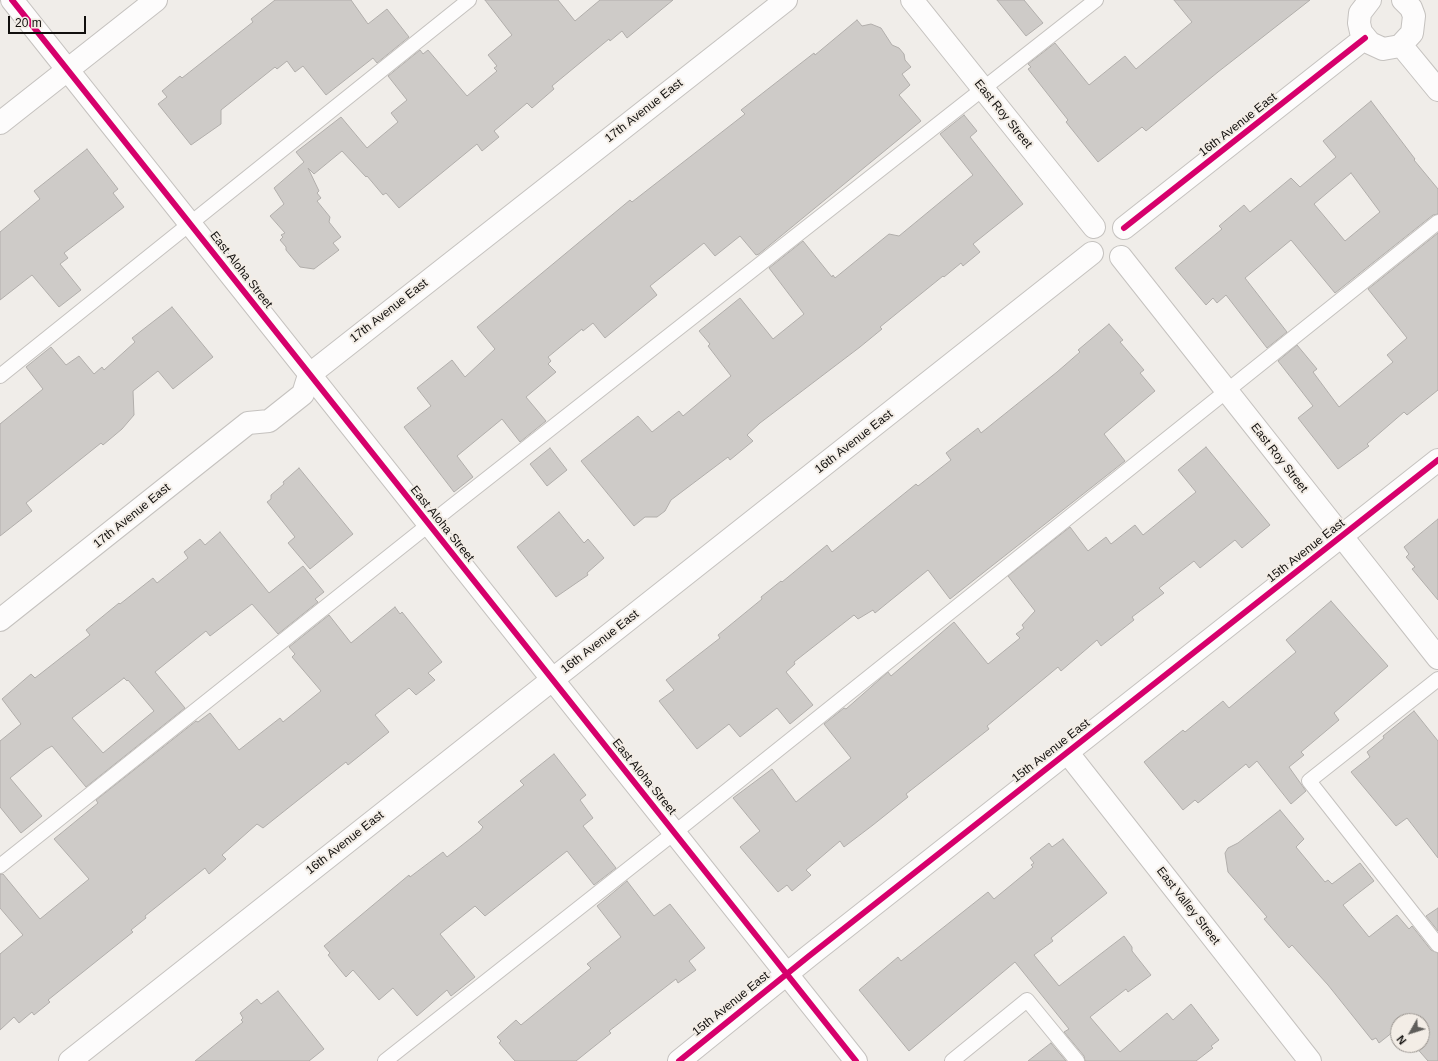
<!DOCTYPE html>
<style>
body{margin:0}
#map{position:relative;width:1438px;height:1061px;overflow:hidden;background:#f0ede9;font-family:Arial,sans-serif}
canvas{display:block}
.north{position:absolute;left:1390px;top:1013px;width:40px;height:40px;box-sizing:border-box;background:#f3ede6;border:1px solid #99948f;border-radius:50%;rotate:231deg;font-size:11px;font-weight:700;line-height:16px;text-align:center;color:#110f0d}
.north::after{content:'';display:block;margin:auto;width:14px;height:18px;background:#5f5d5a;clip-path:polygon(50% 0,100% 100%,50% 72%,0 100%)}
.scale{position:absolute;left:8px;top:16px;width:78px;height:18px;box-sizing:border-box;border:2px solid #110f0d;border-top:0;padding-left:5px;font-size:12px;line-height:14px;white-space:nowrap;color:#110f0d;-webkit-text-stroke:3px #f3ede6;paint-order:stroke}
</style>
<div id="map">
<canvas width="1438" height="1061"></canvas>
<div class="north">N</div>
<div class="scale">20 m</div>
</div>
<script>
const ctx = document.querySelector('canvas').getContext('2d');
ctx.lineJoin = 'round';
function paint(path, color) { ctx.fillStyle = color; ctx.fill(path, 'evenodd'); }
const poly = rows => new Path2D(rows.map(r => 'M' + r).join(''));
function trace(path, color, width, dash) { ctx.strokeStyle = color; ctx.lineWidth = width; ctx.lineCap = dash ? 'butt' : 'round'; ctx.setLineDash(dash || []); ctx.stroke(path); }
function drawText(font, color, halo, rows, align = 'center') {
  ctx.font = font + ' Arial,sans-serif'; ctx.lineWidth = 4; ctx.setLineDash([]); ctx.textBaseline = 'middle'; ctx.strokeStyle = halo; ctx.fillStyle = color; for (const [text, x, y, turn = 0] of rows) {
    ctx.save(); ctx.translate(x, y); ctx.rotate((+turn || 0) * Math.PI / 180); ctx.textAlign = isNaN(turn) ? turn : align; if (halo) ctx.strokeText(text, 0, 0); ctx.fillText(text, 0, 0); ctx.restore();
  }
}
const building = poly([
 [275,0,351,0,368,24,387,9,409,37,377,63,373,58,326,95,303,66,295,72,287,61,277,69,275,67,221,110,221,124,191,145,158,104,167,97,162,91,180,76,182,78,253,22,251,19,275,0],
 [485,0,558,0,575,21,600,0,673,0,627,38,622,31,610,41,609,39,552,86,554,89,532,108,527,103,494,131,499,137,482,151,477,144,399,208,386,193,383,195,367,176,366,177,342,151,314,174,308,168,319,191,317,193,321,198,317,201,330,217,329,222,341,237,333,243,339,250,314,269,300,267,286,250,286,247,280,240,283,237,281,235,285,233,270,216,284,204,274,188,304,162,296,152,341,117,367,148,398,122,391,113,407,100,388,76,420,50,423,54,428,50,467,96,497,71,494,68,497,66,488,55,512,35,485,0],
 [997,0,1024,0,1043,23,1026,36,997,0],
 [1174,0,1310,0,1218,72,1146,131,1142,127,1098,162,1066,122,1068,120,1028,69,1031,67,1028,64,1055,43,1089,85,1125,56,1136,69,1192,22,1174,0],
 [857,20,862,26,871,24,881,28,892,45,899,48,904,54,905,60,911,67,902,74,910,85,899,95,921,121,759,254,756,255,740,236,715,256,704,243,650,286,657,295,605,338,593,323,583,331,582,329,548,357,551,361,548,364,556,372,526,397,546,421,520,442,502,419,457,456,473,477,454,492,404,427,431,406,417,388,452,360,465,377,495,349,477,327,630,200,632,202,745,114,741,110,814,53,815,55,857,20],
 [1371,101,1415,159,1414,160,1438,189,1438,214,1433,215,1335,293,1291,240,1245,278,1287,332,1267,348,1226,295,1217,303,1213,298,1206,305,1175,268,1222,229,1219,226,1244,205,1250,212,1291,178,1300,187,1336,157,1323,141,1371,101],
 [1351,173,1380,212,1345,241,1314,204,1351,173],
 [964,115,977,131,970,137,1023,204,973,244,980,252,963,266,961,263,944,277,943,276,880,327,882,329,860,347,760,423,747,435,753,441,730,460,728,457,671,500,665,511,657,517,645,517,634,526,581,461,638,416,652,432,679,411,683,416,731,376,708,346,710,344,699,331,740,298,773,339,804,314,769,268,803,241,832,277,833,275,835,278,889,234,899,236,973,175,940,134,964,115],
 [87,149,118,189,113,193,124,207,64,253,68,258,60,264,81,290,59,307,32,275,0,300,0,232,40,199,34,191,87,149],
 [1438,233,1438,390,1407,415,1404,412,1367,444,1369,446,1338,469,1298,418,1313,406,1278,361,1297,345,1317,369,1313,372,1339,407,1393,362,1387,355,1407,338,1368,289,1438,233],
 [172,307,213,357,173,389,158,371,133,391,134,415,122,429,103,445,101,443,26,503,32,511,0,536,0,424,43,389,26,367,51,347,66,365,79,356,94,374,102,367,104,370,135,342,132,338,172,307],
 [1109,324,1123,340,1120,342,1144,370,1140,373,1155,391,1104,434,1125,461,950,599,928,570,875,613,873,610,858,619,854,615,794,662,795,664,786,672,813,705,790,724,777,708,740,737,729,724,697,749,659,701,674,690,666,680,720,638,718,635,762,599,761,597,781,581,782,582,827,545,832,552,916,484,918,486,951,460,946,453,978,428,981,433,1057,372,1080,352,1078,350,1109,324],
 [1206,447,1270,525,1242,548,1235,540,1200,568,1194,561,1159,588,1164,593,1132,617,1134,620,1101,646,1097,640,1061,671,1058,667,987,726,989,729,906,794,908,797,873,825,844,847,840,841,806,870,811,875,792,891,787,885,778,892,740,847,760,831,733,798,772,769,796,802,851,758,824,724,844,708,846,709,888,672,891,676,954,622,988,664,1020,638,1016,634,1024,628,1022,625,1035,611,1008,576,1070,527,1088,551,1106,537,1111,544,1135,525,1143,535,1196,492,1178,470,1206,447],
 [550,448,567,470,547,486,530,464,550,448],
 [299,468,353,534,310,569,288,543,295,537,267,502,271,499,271,495,284,484,283,482,299,468],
 [559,512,584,543,588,539,604,558,587,573,588,575,556,597,517,547,559,512],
 [1438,519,1438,600,1412,569,1415,567,1406,557,1409,554,1404,547,1438,519],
 [220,532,269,593,303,566,324,592,315,599,318,602,278,634,252,604,210,636,206,631,155,672,185,708,86,787,52,746,45,750,10,778,42,816,21,833,0,807,0,741,21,724,2,699,31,674,35,678,90,635,86,630,119,603,120,604,153,578,157,583,188,558,184,552,200,539,205,545,220,532],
 [124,678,127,681,128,680,154,711,103,753,72,718,124,678],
 [1331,601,1388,666,1334,713,1339,720,1301,752,1304,755,1289,767,1306,791,1291,804,1257,761,1249,768,1246,764,1198,803,1195,800,1183,810,1144,762,1183,730,1185,732,1223,701,1229,708,1296,652,1286,640,1331,601],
 [395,607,400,614,402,612,442,662,428,673,435,680,416,695,409,688,375,715,389,732,348,765,346,762,263,828,257,824,222,855,226,859,209,874,205,868,145,916,146,918,131,930,133,932,48,1000,50,1002,34,1015,32,1012,19,1023,14,1017,0,1030,0,954,23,935,0,908,0,874,3,874,40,919,89,879,54,839,98,803,96,800,196,721,198,722,210,713,239,750,280,718,283,722,321,691,292,657,295,654,289,647,329,615,351,643,395,607],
 [1414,711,1438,741,1438,858,1407,818,1396,826,1351,772,1370,757,1367,752,1384,738,1383,736,1414,711],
 [554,754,586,795,580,800,593,818,583,826,616,868,594,885,567,851,485,916,475,906,440,934,475,977,451,996,447,990,417,1016,393,988,379,1000,353,970,346,977,328,955,330,953,324,946,409,875,410,877,443,852,447,857,480,831,483,827,478,822,524,785,520,781,554,754],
 [1280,810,1304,839,1296,847,1325,882,1328,880,1332,884,1360,863,1374,881,1343,905,1369,937,1397,915,1409,929,1412,926,1431,950,1438,953,1438,1061,1428,1061,1414,1045,1422,1045,1422,1021,1398,1021,1398,1028,1379,1043,1376,1038,1372,1040,1328,985,1292,945,1289,948,1264,919,1267,917,1228,872,1225,853,1228,848,1238,843,1280,810],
 [1063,839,1107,893,1051,938,1053,941,1034,955,1059,986,1124,936,1132,947,1132,951,1151,975,1128,992,1126,989,1090,1017,1120,1052,1167,1013,1173,1020,1191,1004,1219,1040,1211,1046,1213,1048,1196,1061,1085,1061,1084,1056,1064,1032,1069,1029,1015,962,909,1051,859,990,898,957,901,961,988,892,994,899,1033,867,1031,865,1034,863,1030,858,1049,843,1052,847,1063,839],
 [627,881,654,916,670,904,705,948,689,961,696,970,678,983,676,979,609,1031,611,1033,576,1061,515,1061,499,1043,501,1041,497,1037,516,1020,521,1025,591,968,587,964,621,937,597,906,627,881],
 [1438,908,1438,931,1426,916,1438,908],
 [278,991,324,1049,309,1061,195,1061,243,1022,241,1020,243,1018,240,1013,257,999,261,1004,278,991],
 [1051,1043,1066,1061,1028,1061,1051,1043]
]);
paint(building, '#cecbc8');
trace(building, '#b1aeab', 1);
const service = poly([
 [0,376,469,0],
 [1438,679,1309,781,1438,945],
 [0,866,451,507,1096,0],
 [385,1061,674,833,1438,222],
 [952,1061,1027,1000,1077,1061]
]);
const minor = poly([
 [912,0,1094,227],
 [1370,0,1360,13,1359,23,1361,32,1370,43,1383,49,1400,46,1412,33,1414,16,1411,8,1403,0],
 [1401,45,1438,90],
 [0,123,156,0],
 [1124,228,1365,38],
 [1121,257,1438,658],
 [0,620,248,423,269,421,303,394,309,375,786,0],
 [1067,752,1310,1061],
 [70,1061,1092,253]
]);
const tertiary = poly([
 [12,0,856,1061],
 [679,1061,809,956,1438,460]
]);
trace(service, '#c5c2bf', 16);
trace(minor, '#c5c2bf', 24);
trace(tertiary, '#c5c2bf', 24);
trace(service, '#fdfcfc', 14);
trace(minor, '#fdfcfc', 22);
trace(tertiary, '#fdfcfc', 22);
trace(poly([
 [12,0,856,1061],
 [1124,228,1365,38],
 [679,1061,809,956,1438,460]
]), '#d6006c', 6);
drawText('12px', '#110f0d', '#f3ede6', [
 ["17th Avenue East",644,111,-38],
 ["East Roy Street",1003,114,51],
 ["16th Avenue East",1238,125,-38],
 ["East Aloha Street",241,270,52],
 ["17th Avenue East",389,311,-38],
 ["16th Avenue East",854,442,-38],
 ["East Roy Street",1279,458,52],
 ["17th Avenue East",132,516,-39],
 ["East Aloha Street",442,524,51],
 ["15th Avenue East",1306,551,-38],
 ["16th Avenue East",600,642,-38],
 ["15th Avenue East",1051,751,-38],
 ["East Aloha Street",644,777,51],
 ["16th Avenue East",345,843,-38],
 ["East Valley Street",1188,906,52],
 ["15th Avenue East",731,1004,-39]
]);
</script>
